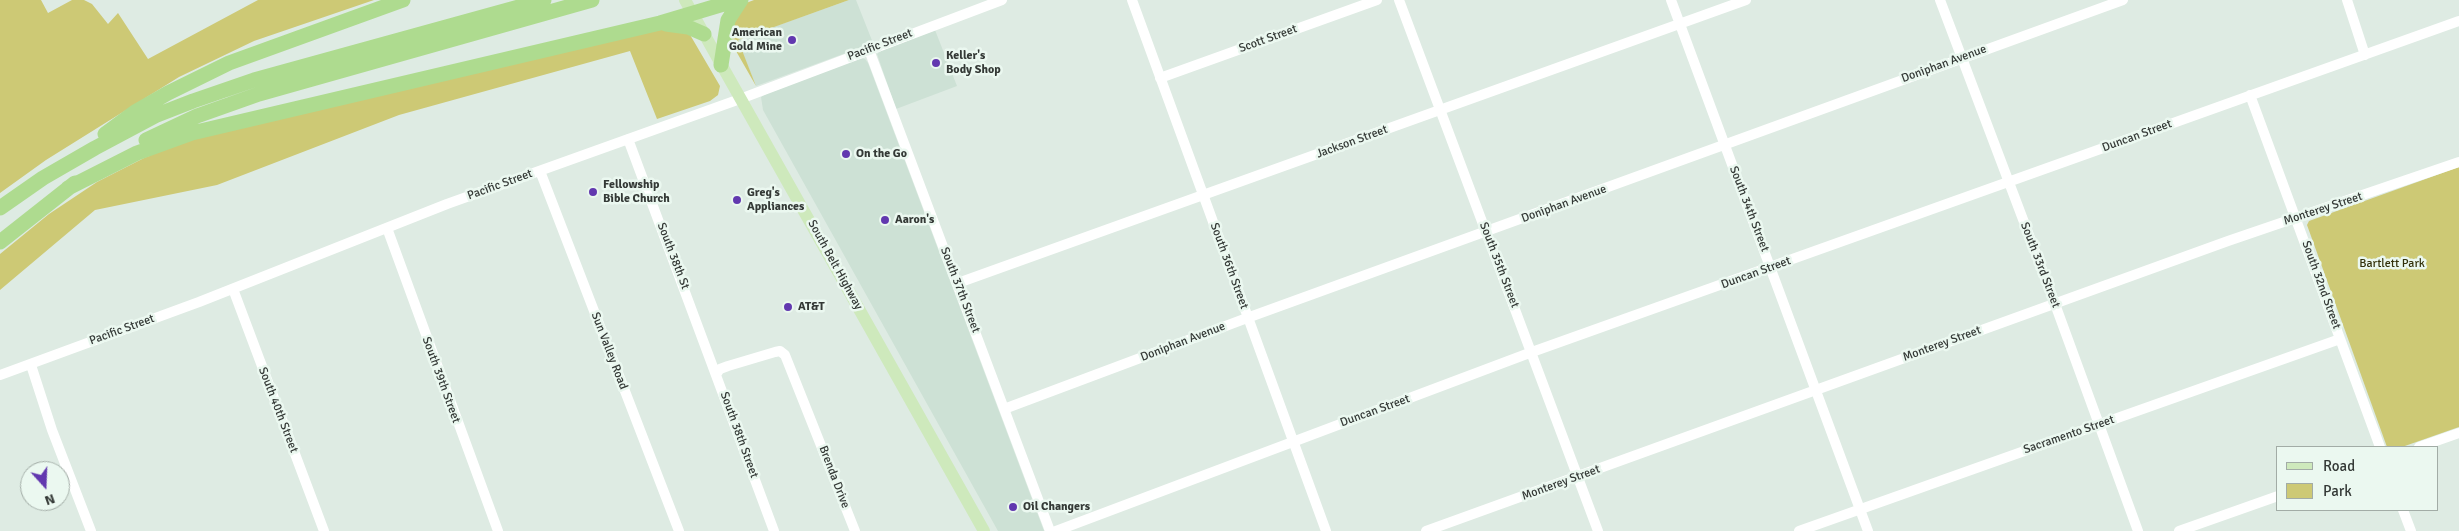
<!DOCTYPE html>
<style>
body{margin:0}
#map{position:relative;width:2459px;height:531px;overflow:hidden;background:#deebe3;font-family:Signika,sans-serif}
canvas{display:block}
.legend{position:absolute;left:2276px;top:446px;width:162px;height:65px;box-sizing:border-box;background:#ebf8f0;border:1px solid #a2aca6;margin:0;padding:6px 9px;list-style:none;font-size:15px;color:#343936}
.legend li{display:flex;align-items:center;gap:10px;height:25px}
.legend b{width:25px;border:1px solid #a2aca6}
.north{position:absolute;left:20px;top:461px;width:50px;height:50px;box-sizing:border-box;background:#ebf8f0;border:1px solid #a2aca6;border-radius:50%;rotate:160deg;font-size:14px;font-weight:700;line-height:20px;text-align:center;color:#343936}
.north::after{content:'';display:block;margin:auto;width:18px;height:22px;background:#6238af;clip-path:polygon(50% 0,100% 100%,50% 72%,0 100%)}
</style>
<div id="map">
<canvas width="2459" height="531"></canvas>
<ul class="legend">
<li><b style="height:6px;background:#cee9bc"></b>Road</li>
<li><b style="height:14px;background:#cdc975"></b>Park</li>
</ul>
<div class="north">N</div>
</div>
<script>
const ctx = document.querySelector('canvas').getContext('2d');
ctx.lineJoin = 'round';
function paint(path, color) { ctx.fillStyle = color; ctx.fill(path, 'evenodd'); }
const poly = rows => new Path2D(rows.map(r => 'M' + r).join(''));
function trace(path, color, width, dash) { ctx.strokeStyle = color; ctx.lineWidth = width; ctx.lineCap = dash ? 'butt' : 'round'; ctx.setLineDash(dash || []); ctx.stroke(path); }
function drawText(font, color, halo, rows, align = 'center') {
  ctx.font = font + ' Signika,sans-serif'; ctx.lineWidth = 5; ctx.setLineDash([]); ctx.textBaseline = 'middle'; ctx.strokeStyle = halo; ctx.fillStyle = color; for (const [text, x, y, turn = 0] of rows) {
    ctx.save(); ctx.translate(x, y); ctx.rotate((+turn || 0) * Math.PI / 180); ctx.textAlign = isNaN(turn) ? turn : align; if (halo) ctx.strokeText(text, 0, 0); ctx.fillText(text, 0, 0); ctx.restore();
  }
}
paint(poly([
 [849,0,856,0,873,43,756,86,737,40],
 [935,30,957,86,896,109,877,54,881,51],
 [861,58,865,59,868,63,1044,531,998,531,763,110,761,97,766,94]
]), '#cde1d5');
paint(poly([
 [0,0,41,0,48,13,72,0,84,0,92,4,108,24,118,13,148,59,258,0,374,0,254,41,179,77,46,160,0,193],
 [754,0,849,0,738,40,756,86,732,44,733,17,746,3],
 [664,28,689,33,720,86,718,95,710,101,657,119,630,51,399,115,217,185,95,210,0,290,0,254,49,214,97,182,144,158,185,141],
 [2459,167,2459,427,2402,447,2387,447,2307,225,2309,221]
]), '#cdc975');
trace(poly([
 [1132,0,1326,531],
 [1399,0,1598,531],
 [1671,0,1868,531],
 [1940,0,2055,304,2138,531],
 [2347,0,2365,55],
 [869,50,1050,531],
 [1160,78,1377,0],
 [2250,95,2380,447],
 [628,139,774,531],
 [540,171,679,531],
 [387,228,498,531],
 [958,283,1746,0],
 [233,289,324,531],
 [31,365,52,430,91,531],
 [717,373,720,369,728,366,775,352,780,351,785,355,855,531],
 [0,375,199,302,447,204,740,99,1002,0],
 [1004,409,1247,318,2123,0],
 [2419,447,2459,433],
 [2403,510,2411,531],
 [1056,531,1532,352,2459,21],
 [1426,531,2228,241,2459,162],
 [1799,531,2340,339],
 [2179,531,2278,496]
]), '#fff', 10);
trace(poly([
 [685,0,984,531]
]), '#cee9bc', 12);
trace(poly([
 [666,24,688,27,704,34],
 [721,65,728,20,741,0],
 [105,134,135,112,168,93,229,63,403,0],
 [146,140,197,116,259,94,592,0],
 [68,188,137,153,192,133,660,23,737,0],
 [0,208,43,178,95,148,157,115,193,101,254,80,544,0],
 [0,242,75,183]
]), '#aedb8f', 15);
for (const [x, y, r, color] of [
 [792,40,5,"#6238af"],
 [936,63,5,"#6238af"],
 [846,154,5,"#6238af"],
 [593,192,5,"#6238af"],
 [737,200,5,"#6238af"],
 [885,220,5,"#6238af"],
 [788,307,5,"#6238af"],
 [1013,507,5,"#6238af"]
]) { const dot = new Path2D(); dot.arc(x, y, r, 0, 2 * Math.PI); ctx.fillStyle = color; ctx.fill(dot); trace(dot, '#ebf8f0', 2); }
drawText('bold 12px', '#343936', '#ebf8f0', [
 ["American",782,33,"right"],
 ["Gold Mine",782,47,"right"],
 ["Keller's",946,56],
 ["Body Shop",946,70],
 ["On the Go",856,154],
 ["Fellowship",603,185],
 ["Bible Church",603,199],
 ["Greg's",747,193],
 ["Appliances",747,207],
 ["Aaron's",895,220],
 ["AT&T",798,307],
 ["Oil Changers",1023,507]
], 'left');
drawText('12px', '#343936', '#ebf8f0', [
 ["Scott Street",1268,39,-20],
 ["Pacific Street",880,45,-21],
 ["Doniphan Avenue",1944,64,-20],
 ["Duncan Street",2137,136,-20],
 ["Jackson Street",1352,142,-20],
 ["Pacific Street",500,185,-20],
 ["Doniphan Avenue",1564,204,-20],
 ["South 34th Street",1749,209,69],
 ["Monterey Street",2323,209,-18],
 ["South 38th St",673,256,69],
 ["South Belt Highway",835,265,61],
 ["South 35th Street",1499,265,69],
 ["South 33rd Street",2040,265,69],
 ["South 36th Street",1229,266,70],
 ["Duncan Street",1756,273,-20],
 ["South 32nd Street",2321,285,70],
 ["South 37th Street",960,290,69],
 ["Pacific Street",122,330,-20],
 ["Doniphan Avenue",1183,342,-21],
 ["Monterey Street",1942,344,-20],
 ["Sun Valley Road",609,351,69],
 ["South 39th Street",441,380,70],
 ["South 40th Street",278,410,69],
 ["Duncan Street",1375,411,-20],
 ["South 38th Street",739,435,70],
 ["Sacramento Street",2069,435,-19],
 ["Brenda Drive",834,477,69],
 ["Monterey Street",1561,483,-20]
]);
drawText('12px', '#33310b', '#ebf8f0', [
 ["Bartlett Park",2392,264]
]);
</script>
